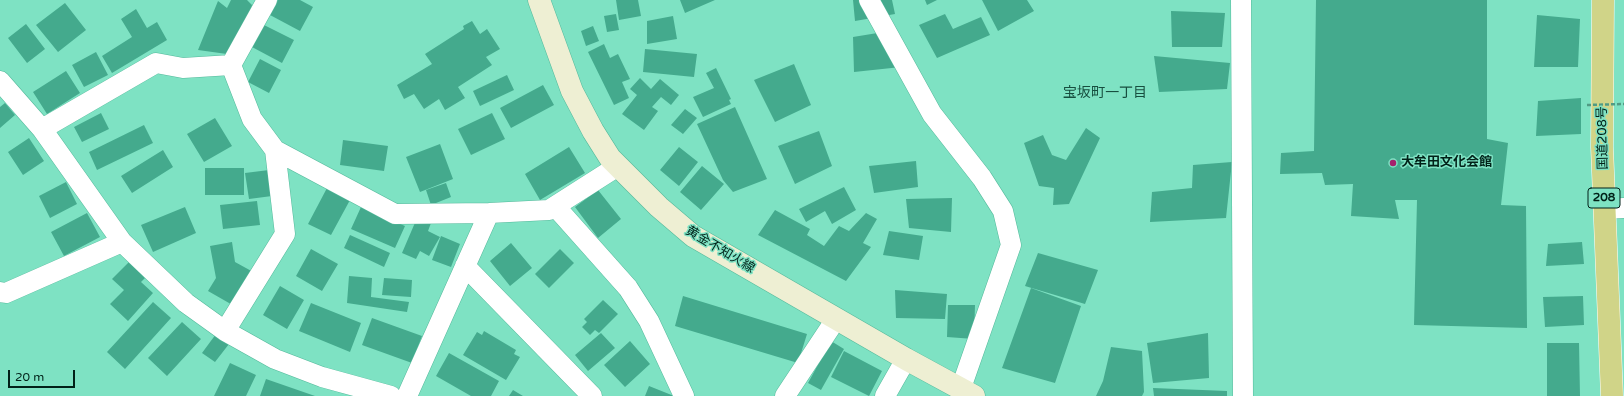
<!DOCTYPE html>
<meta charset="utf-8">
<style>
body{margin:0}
#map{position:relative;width:1624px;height:396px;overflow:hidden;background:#7ee2c3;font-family:"Varela Round",sans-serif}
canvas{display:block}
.scale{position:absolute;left:8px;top:370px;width:67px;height:18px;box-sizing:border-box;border:2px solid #012118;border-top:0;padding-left:5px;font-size:12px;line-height:14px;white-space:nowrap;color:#012118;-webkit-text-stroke:3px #7ee2c3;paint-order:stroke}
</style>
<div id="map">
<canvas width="1624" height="396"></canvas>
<div class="scale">20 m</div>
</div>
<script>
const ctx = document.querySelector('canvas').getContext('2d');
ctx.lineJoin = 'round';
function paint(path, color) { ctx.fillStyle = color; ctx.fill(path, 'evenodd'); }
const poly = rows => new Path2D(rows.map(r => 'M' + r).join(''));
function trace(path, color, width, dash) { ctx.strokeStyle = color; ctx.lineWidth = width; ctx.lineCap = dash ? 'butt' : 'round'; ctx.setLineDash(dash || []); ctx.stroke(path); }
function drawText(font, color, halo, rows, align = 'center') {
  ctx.font = font + ' "Varela Round","Noto Sans JP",sans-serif'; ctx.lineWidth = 3; ctx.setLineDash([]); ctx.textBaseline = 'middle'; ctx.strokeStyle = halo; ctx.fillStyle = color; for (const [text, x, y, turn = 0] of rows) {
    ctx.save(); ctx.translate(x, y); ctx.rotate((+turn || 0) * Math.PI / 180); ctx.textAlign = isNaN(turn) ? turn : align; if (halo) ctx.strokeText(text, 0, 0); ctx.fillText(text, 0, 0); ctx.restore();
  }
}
paint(poly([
 [231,0,247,0,252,5,251,11,227,54,198,50,218,1,227,8],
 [278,0,300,0,313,7,300,31,270,15],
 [616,0,638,0,641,16,619,20],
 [680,0,715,0,685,13],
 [853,0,892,0,895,14,855,21],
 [925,0,937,0,927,5],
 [982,0,1027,0,1034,11,998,31],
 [1316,0,1487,0,1487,139,1508,143,1501,205,1526,206,1527,328,1414,325,1417,200,1395,200,1399,219,1351,216,1353,184,1325,185,1322,173,1280,174,1281,153,1314,151],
 [65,3,86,30,58,52,36,25],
 [136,9,147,28,157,22,167,40,112,73,102,56,132,37,121,19],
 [1171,11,1225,13,1222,47,1172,47],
 [616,14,619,30,607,32,604,16],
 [945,14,953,29,981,17,990,35,937,58,919,25],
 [1537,15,1580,19,1578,67,1534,67],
 [673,16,677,39,647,44,647,21],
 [472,21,480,34,487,29,500,49,486,57,492,65,458,87,465,98,445,110,439,99,424,109,414,94,404,99,397,85,432,64,425,54,464,29,463,26],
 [26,24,45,49,27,63,8,38],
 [264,25,294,40,282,63,252,47],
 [593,26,599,41,586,46,581,31],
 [896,30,901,67,854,72,853,37],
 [604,44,610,58,618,54,630,79,622,82,629,98,614,105,588,52],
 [645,49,697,54,694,77,643,72],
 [96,52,108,75,84,87,72,65],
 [1154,56,1230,63,1227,89,1159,92],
 [260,59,281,70,269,93,248,82],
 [794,64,811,105,775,122,754,80],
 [716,68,731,99,729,100,731,104,703,117,693,97,714,88,706,73],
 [66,71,80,93,47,114,33,92],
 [507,75,514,90,480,106,473,91],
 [640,78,651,89,660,79,679,95,671,105,661,97,652,107,658,111,644,130,622,114,637,95,630,89],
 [543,85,554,105,511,128,500,108],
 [1581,98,1581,134,1536,136,1538,101],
 [5,103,15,115,0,128,0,107],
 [735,107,767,179,733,192,723,180,697,124],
 [685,109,697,118,683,134,671,125],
 [101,113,109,129,82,142,74,127],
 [492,113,505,139,471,155,458,129],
 [215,118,232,146,204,162,187,134],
 [144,125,153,143,97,170,89,152],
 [1086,128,1100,138,1069,204,1053,205,1054,188,1039,186,1024,143,1043,135,1052,155,1066,160],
 [819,131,832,166,795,184,778,146],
 [29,138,44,161,23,175,8,152],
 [343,140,388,146,384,171,340,165],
 [440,144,453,179,420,192,406,157],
 [569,147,585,173,540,200,525,174],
 [679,147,698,162,679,186,660,170],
 [163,150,173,167,132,193,121,176],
 [916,161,918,187,874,193,869,166],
 [1232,162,1226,218,1150,222,1152,192,1192,188,1193,165],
 [702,166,724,184,701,210,680,192],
 [205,168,244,168,244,195,205,195],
 [269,170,272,196,249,199,245,173],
 [66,182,77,204,50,218,39,196],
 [446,183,451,197,431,205,426,190],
 [844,187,856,210,832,224,825,211,806,222,799,209],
 [327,188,350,200,331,235,308,224],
 [598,190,621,219,598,238,575,207],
 [952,198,951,232,909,228,906,199],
 [257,201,260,225,223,229,220,205],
 [185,207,196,233,153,252,141,225],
 [361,207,405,226,395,248,351,229],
 [775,210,810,229,807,235,824,246,839,226,849,231,866,213,877,219,863,243,871,247,846,281,758,235],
 [87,213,100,237,64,256,51,232],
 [417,218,431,223,428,231,440,237,429,256,420,251,416,259,402,253],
 [889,231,923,236,919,260,883,255],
 [350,235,390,253,384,267,344,248],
 [441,236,460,244,451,267,432,260],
 [232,242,235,262,255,273,236,307,208,291,216,278,210,246],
 [1582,242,1584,264,1546,266,1548,244],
 [511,243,532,268,510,286,490,261],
 [311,249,338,264,322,291,296,276],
 [560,249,574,263,549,288,535,274],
 [1038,253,1098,270,1085,304,1025,286],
 [129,262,145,278,141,282,153,293,128,321,110,304,124,290,112,279],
 [349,276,372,278,371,297,409,302,407,312,347,303],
 [384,278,412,280,411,297,382,295],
 [280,286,304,300,287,329,263,315],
 [1031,288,1081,306,1055,383,1002,368],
 [895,290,947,294,945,319,896,318],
 [683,296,807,334,798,363,675,326],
 [1583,296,1584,325,1545,327,1543,297],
 [603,300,618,314,599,333,595,330,590,335,582,327,587,322,584,319],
 [153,302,171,318,125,369,107,352],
 [311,303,361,323,350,352,299,331],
 [948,305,975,305,974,339,947,337],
 [372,318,422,336,412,363,362,345],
 [182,322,201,339,167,376,148,358],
 [484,331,516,350,514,354,520,357,506,380,463,355,477,332,482,335],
 [601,333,615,348,588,371,575,355],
 [1208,333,1209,378,1153,383,1147,343],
 [216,334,229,344,215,362,202,353],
 [630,341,650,364,625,387,604,365],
 [831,341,844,349,821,390,808,383],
 [1547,343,1579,343,1580,396,1547,396],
 [1111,347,1142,351,1144,392,1142,396,1096,396,1103,381],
 [844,351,882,371,869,396,831,377],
 [449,353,499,381,491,396,471,396,436,376],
 [230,363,256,375,246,396,214,396],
 [266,379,315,396,260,396],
 [649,386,674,396,645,396],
 [1153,388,1227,391,1227,396,1154,396],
 [513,390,523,396,509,396]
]), '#44aa8d');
const minor = poly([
 [267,0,231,65,252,119,275,150,395,214,489,213,549,210,618,166],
 [869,0,932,114,982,178,1003,211,1011,245,961,388],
 [1241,0,1243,396],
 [0,81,42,129,122,242,186,303,225,331,275,359,322,377,391,396],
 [42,129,156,63,183,68,231,65],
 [555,206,628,288,649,321,684,396],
 [1605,209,1624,208],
 [465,266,592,396],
 [0,292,6,293,122,242],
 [225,331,285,234,275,150],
 [407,396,489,213],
 [785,396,836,319],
 [885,396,906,359]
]);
const secondary = poly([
 [539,0,572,91,593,131,610,158,659,207,693,236,906,359,974,396]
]);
const trunk = poly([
 [1603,0,1602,147,1612,396]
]);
trace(minor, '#54b99b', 21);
trace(secondary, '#54b99b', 23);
trace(trunk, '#fff', 23);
trace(minor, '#fff', 20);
trace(secondary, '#eeefd3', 22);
trace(trunk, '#d0d488', 22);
trace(poly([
 [1587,105,1624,104]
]), '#509b84', 2.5, [4, 2]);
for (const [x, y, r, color] of [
 [1393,163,4,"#a5206c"]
]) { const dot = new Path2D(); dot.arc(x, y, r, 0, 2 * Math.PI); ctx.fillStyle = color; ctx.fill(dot); trace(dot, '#7ee2c3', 1.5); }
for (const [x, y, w] of [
 [1604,198,32]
]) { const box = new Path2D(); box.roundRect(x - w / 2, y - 10, w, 20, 3); ctx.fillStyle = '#7ee2c3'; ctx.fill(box); trace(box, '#012118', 1); }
drawText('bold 12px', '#012118', null, [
 ["208",1604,198]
]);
drawText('13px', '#012118', '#7ee2c3', [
 ["国道208号",1603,138,-91],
 ["黄金不知火線",720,250,31]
]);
drawText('bold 13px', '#012118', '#7ee2c3', [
 ["大牟田文化会館",1401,163]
], 'left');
drawText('14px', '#174e3f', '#7ee2c3', [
 ["宝坂町一丁目",1105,93]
]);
</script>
